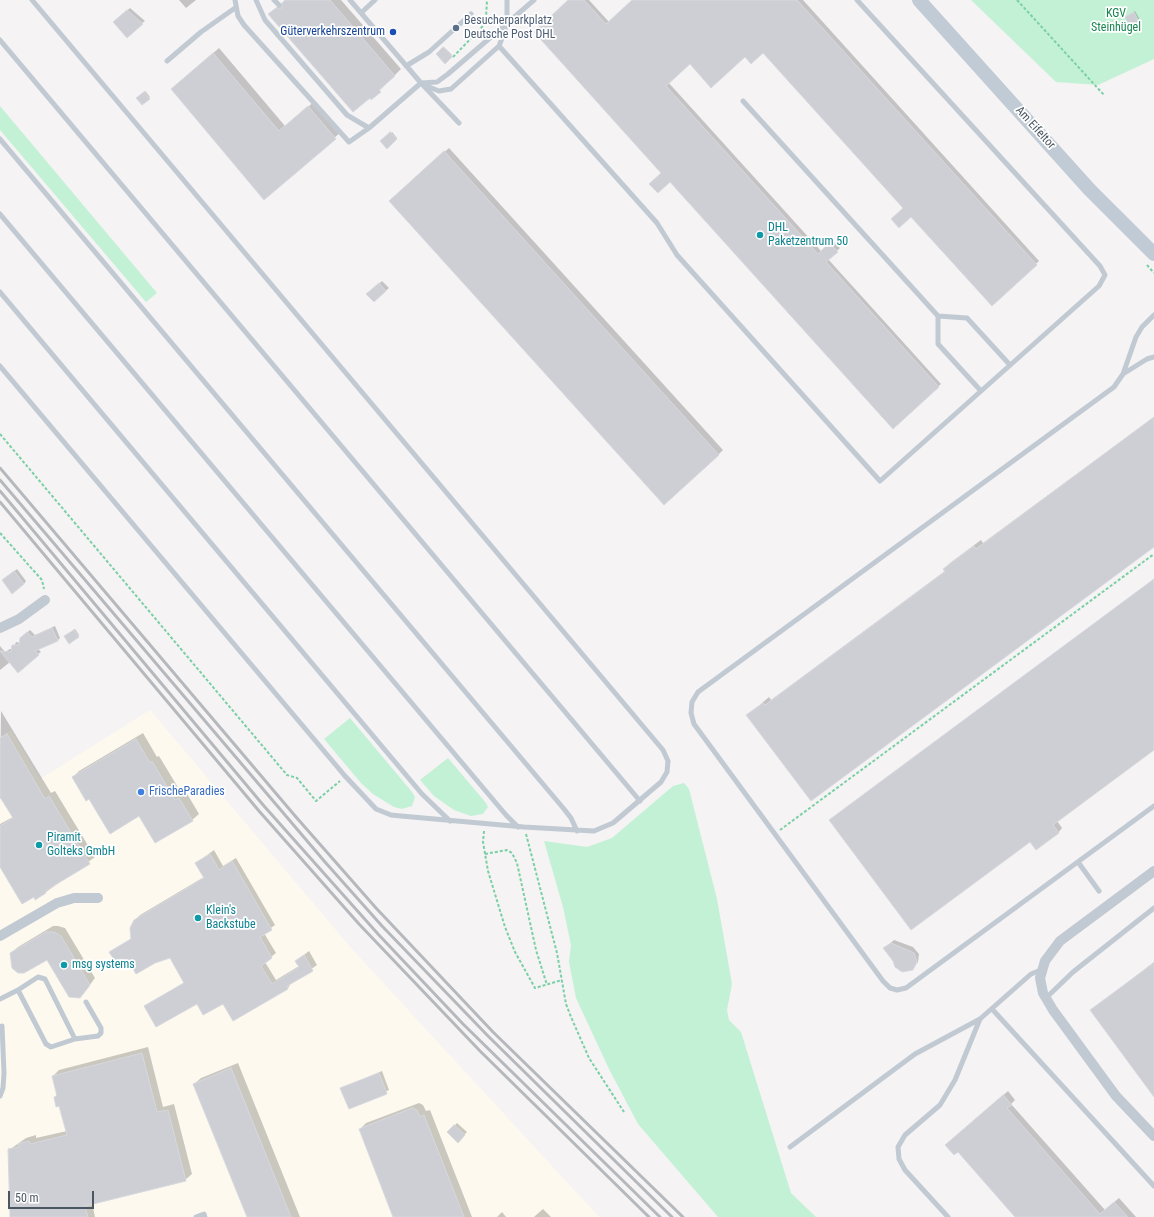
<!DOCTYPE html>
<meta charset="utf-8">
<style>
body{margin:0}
#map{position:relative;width:1154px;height:1217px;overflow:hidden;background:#f5f3f3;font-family:"Roboto Condensed",sans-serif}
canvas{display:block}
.scale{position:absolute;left:8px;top:1191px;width:86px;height:18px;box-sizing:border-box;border:2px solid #4a5661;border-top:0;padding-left:5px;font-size:12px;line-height:14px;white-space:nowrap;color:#4a5661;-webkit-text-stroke:3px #fff;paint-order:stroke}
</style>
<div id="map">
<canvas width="1154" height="1217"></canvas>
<div class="scale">50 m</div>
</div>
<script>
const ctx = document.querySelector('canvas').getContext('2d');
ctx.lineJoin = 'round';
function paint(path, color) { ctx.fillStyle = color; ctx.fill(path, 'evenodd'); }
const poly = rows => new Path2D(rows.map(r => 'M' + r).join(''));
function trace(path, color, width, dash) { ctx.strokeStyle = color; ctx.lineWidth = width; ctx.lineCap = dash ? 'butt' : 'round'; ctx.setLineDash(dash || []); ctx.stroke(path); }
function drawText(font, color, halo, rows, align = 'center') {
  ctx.font = font + ' "Roboto Condensed",sans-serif'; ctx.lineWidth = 3.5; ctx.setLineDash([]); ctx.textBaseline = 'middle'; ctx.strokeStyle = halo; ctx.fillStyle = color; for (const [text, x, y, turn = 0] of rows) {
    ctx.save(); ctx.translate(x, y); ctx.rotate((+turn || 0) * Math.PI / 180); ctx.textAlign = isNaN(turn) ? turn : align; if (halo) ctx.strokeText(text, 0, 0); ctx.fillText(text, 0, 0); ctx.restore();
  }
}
paint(poly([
 [150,710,352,949,599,1217,0,1217,0,737,11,730,40,779]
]), '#fdf9ef');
paint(poly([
 [971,0,1154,0,1154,59,1098,85,1056,82],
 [0,106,157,293,146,302,0,130],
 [350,718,412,792,415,797,412,806,402,809,394,807,373,794,361,783,324,739],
 [448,758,486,803,488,807,483,814,471,816,454,810,434,796,420,780],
 [684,783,689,789,717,899,732,984,727,1010,729,1020,741,1032,791,1193,816,1217,718,1217,638,1124,609,1069,576,998,569,962,571,945,563,907,544,841,587,847,612,838,673,786]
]), '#c3f1d5');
paint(poly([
 [179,0,196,0,186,8],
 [286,0,341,0,401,69,371,99,276,8],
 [569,0,589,0,609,22,634,0,803,0,1039,261,992,305,763,52,690,63,668,82,821,251,833,241,840,248,828,259,941,384,893,427,663,173],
 [130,8,145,21,142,23,117,19],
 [1135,11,1140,20,1130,26,1126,17],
 [444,47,452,55,445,62,437,54],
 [219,48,285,126,315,101,341,132,264,198,172,89],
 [145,91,150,97,142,104,137,98],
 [392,132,397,138,387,147,381,141],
 [449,148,723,450,718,455,395,197],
 [382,281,389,288,374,301,368,294],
 [1154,417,1154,546,748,715,769,697,771,700,945,571,944,569,950,563,981,540,983,543],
 [17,569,26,581,24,584,6,578],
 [1154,579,1154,749,1057,821,1062,828,1058,833,830,820],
 [55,626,60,638,58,640,38,649,41,652,38,654,10,662,0,670,0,646,5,652,10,649,13,649,16,642,20,643,24,635,30,630,35,635],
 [75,629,79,635,78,636,66,635],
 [1,711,51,793,55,791,95,857,46,892,0,865,0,824,13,817,2,798,0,799],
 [143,733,157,757,159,756,182,794,186,792,199,814,192,820,140,815,90,798,73,777,79,771],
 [214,850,223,866,236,858,275,925,264,933,276,953,265,962,276,980,299,966,296,961,309,951,317,965,291,983,288,988,234,1020,224,1002,145,1006,185,982,170,957,154,962,129,959,111,952,132,938,135,920,140,915,204,877,196,863],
 [53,926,58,926,65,928,95,978,86,990,47,958,11,953,18,947],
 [894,940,913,947,919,954,918,962,911,970,898,969,885,948],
 [1154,962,1154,1095,1091,1010],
 [148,1047,163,1107,174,1104,192,1174,185,1180,92,1203,95,1217,11,1217,9,1150,26,1138,36,1135,36,1138,67,1131,60,1105,55,1097,57,1094,53,1076,59,1070],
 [238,1063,300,1217,248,1217,194,1084,201,1078],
 [382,1071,389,1090,349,1108,341,1088],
 [1008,1091,1015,1100,1011,1104,1105,1210,1119,1198,1136,1217,1016,1217,951,1141],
 [419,1103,423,1105,426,1111,430,1110,472,1217,394,1217,360,1129,366,1123],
 [457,1123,467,1132,458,1141,448,1132],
 [543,1209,551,1217,534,1217,535,1216],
 [502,1212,506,1217,497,1217]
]), '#0003');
const building = poly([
 [285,0,330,0,395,76,379,90,381,92,371,100,370,98,353,112,268,14,276,8,282,8,282,3,285,0],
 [568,0,584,0,606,24,632,0,797,0,1037,265,992,306,911,217,899,228,891,219,903,208,763,53,751,64,745,57,711,88,690,64,666,86,818,254,829,243,838,252,826,262,939,387,893,429,670,182,658,193,649,184,661,173,534,32,568,0],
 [127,10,143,24,127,38,113,22,127,10],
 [1134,12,1139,22,1130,27,1125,17,1134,12],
 [443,47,452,57,445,64,436,54,443,47],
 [213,53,279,131,308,106,336,139,264,200,171,89,213,53],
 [144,92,150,99,142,105,136,98,144,92],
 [390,132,397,139,387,149,380,141,390,132],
 [444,151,719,455,664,505,389,201,444,151],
 [379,283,386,291,374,302,366,294,379,283],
 [1154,417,1154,547,811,801,746,715,763,703,765,705,945,572,943,569,974,546,976,549,1154,417],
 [14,571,24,584,12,594,2,580,14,571],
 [1154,579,1154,750,1053,825,1059,833,1036,850,1030,842,911,930,829,820,1154,579],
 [52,628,58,641,35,651,39,655,18,673,0,651,11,652,12,645,19,645,20,638,27,632,32,637,52,628],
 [74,630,79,637,69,644,64,636,74,630],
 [7,734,45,799,49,796,90,864,45,891,46,893,35,900,34,897,22,904,0,867,0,826,13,818,0,797,0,738,7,734],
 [136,739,150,763,152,761,175,800,179,798,193,821,155,843,139,816,110,834,89,799,86,801,72,777,136,739],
 [210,854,219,870,232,861,272,930,260,937,272,958,261,966,272,984,299,967,295,961,304,955,313,971,287,986,288,989,233,1021,223,1004,203,1015,197,1004,156,1027,144,1006,184,983,170,958,155,963,136,974,128,960,119,959,115,961,109,952,131,939,130,928,134,920,204,878,195,863,210,854],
 [46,932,54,932,61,936,90,985,80,998,69,997,47,960,24,973,18,973,12,968,10,953,46,932],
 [891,943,914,953,917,962,913,970,902,972,895,967,893,961,883,948,891,943],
 [1154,963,1154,1097,1090,1010,1154,963],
 [142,1053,157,1112,168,1110,186,1181,85,1206,88,1217,10,1217,8,1149,19,1147,18,1144,29,1141,30,1144,67,1135,59,1106,56,1107,54,1097,57,1096,52,1076,142,1053],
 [231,1068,291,1217,247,1217,193,1084,231,1068],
 [379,1073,387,1094,349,1109,340,1088,379,1073],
 [1003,1095,1012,1105,1007,1108,1100,1214,1114,1202,1128,1217,1015,1217,958,1152,954,1155,945,1145,1003,1095],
 [412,1108,417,1110,420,1117,424,1115,464,1217,393,1217,359,1129,412,1108],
 [454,1125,465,1135,458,1143,447,1132,454,1125]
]);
paint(building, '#cdcfd5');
trace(building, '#d7d9de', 1);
trace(poly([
 [1017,0,1104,95],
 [453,57,482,27,486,18,487,0],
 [1147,265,1154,273],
 [0,434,287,775,297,778,316,801,340,781],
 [0,533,42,580,44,589],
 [780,830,1154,554],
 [484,831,483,842,488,871,505,927,515,952,535,988,562,980],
 [526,834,557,953,566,1004,571,1017,589,1058,624,1112],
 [485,854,507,850,512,853,517,863,536,950,547,985]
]), '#7ad0a6', 2, [3, 2]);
trace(poly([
 [235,0,238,16,244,25,349,142,369,128,421,83,437,82,448,74,534,0],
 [256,0,265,20,347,115,369,128],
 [274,0,279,5],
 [350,0,421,83,459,123],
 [361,13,375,0],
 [0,40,640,801],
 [499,46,657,223,677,255,880,481,1099,286,1105,275,1100,266,857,0],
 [167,61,201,32,235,8],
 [406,66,429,52,471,14],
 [424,85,439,91,451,89,499,46,507,25,507,0],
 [743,101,938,316,938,344,981,391],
 [0,139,564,809,571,818,577,831],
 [0,214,506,815,518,827],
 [0,292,422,794,450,821],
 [1154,315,1142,327,1136,337,1123,374,1114,387,698,692,692,702,691,713,694,724,883,981,890,988,897,990,906,988,1154,806],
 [938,316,967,318,1010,365],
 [0,366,345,776,376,809,391,815,401,816,524,827,594,831,613,823,661,782,667,772,668,761,663,750,32,0],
 [1123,374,1147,359,1154,357],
 [1078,862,1099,891],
 [18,990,38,977,45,979,75,1039],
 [1046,998,1073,972,1154,908],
 [0,999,18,990,46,1044,51,1047,75,1039,98,1036,101,1033,101,1028,86,1002],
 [992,1009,1154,1186],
 [0,1096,3,1088,4,1073,2,1026],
 [790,1147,915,1054,980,1019],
 [196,1217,204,1214,205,1217],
 [948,1217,905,1170,899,1159,898,1147,905,1135,940,1105,955,1080,980,1019,1031,974,1041,970]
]), '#c1cad2', 5);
trace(poly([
 [0,628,19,619,45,600],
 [1154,871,1060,941,1045,961,1040,978,1043,993,1053,1010,1116,1096,1154,1136],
 [0,936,57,903,74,898,98,898]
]), '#c1cad2', 10);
trace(poly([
 [919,0,1089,189,1154,254]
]), '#c1cbd6', 14);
trace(poly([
 [0,468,296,817,376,908,493,1032,683,1217],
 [0,480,325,862,382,926,488,1036,672,1217],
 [0,491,264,806,378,934,463,1024,660,1217],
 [0,502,259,811,359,924,480,1051,649,1217]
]), '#b5b8bd', 3);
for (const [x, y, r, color] of [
 [456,28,4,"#5c6f8a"],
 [393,32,4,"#1a4fb4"],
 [760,235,4,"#0f9aa8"],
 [141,792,4,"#3f7fe0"],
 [39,845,4,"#0f9aa8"],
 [198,918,4,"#0f9aa8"],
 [64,965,4,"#0f9aa8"]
]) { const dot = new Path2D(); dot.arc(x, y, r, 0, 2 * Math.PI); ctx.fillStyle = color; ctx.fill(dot); trace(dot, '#fff', 1.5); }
drawText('12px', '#17864f', '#fff', [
 ["KGV",1116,14],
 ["Steinhügel",1116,28]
]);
drawText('12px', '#4e5e75', '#fff', [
 ["Besucherparkplatz",464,21],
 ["Deutsche Post DHL",464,35]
], 'left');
drawText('12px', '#164399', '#fff', [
 ["Güterverkehrszentrum",385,32]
], 'right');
drawText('12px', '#4a5661', '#fff', [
 ["Am Eifeltor",1035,128,48]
]);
drawText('12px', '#0d838f', '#fff', [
 ["DHL",768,228],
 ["Paketzentrum 50",768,242],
 ["Piramit",47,838],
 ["Golteks GmbH",47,852],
 ["Klein's",206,911],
 ["Backstube",206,925],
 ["msg systems",72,965]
], 'left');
drawText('12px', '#366cbe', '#fff', [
 ["FrischeParadies",149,792]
], 'left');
</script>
